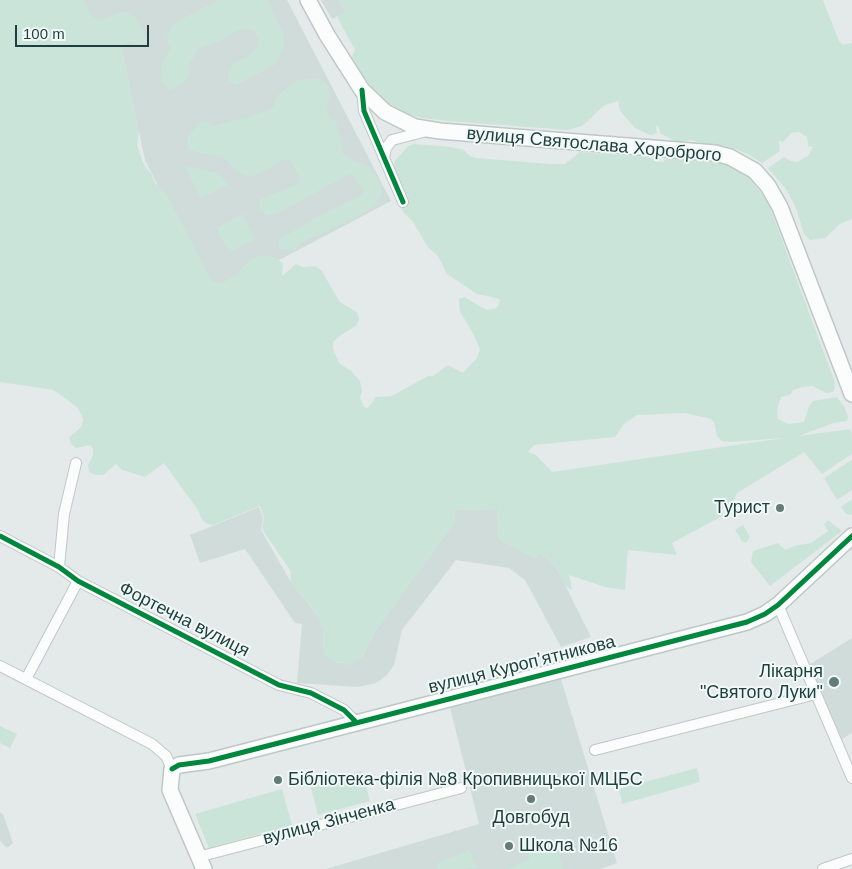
<!DOCTYPE html>
<meta charset="utf-8">
<style>
body{margin:0}
#map{position:relative;width:852px;height:869px;overflow:hidden;background:#e3eae9;font-family:Arial,sans-serif}
canvas{display:block}
.scale{position:absolute;left:15px;top:25px;width:134px;height:22px;box-sizing:border-box;border:2px solid #1f3f3e;border-top:0;padding-left:6px;font-size:15px;line-height:18px;white-space:nowrap;color:#1f3f3e;-webkit-text-stroke:4px #f1f9f7;paint-order:stroke}
</style>
<div id="map">
<canvas width="852" height="869"></canvas>
<div class="scale">100 m</div>
</div>
<script>
const ctx = document.querySelector('canvas').getContext('2d');
ctx.lineJoin = 'round';
function paint(path, color) { ctx.fillStyle = color; ctx.fill(path, 'evenodd'); }
const poly = rows => new Path2D(rows.map(r => 'M' + r).join(''));
function trace(path, color, width, dash) { ctx.strokeStyle = color; ctx.lineWidth = width; ctx.lineCap = dash ? 'butt' : 'round'; ctx.setLineDash(dash || []); ctx.stroke(path); }
function drawText(font, color, halo, rows, align = 'center') {
  ctx.font = font + ' Arial,sans-serif'; ctx.lineWidth = 4; ctx.setLineDash([]); ctx.textBaseline = 'middle'; ctx.strokeStyle = halo; ctx.fillStyle = color; for (const [text, x, y, turn = 0] of rows) {
    ctx.save(); ctx.translate(x, y); ctx.rotate((+turn || 0) * Math.PI / 180); ctx.textAlign = isNaN(turn) ? turn : align; if (halo) ctx.strokeText(text, 0, 0); ctx.fillText(text, 0, 0); ctx.restore();
  }
}
paint(poly([
 [72,0,287,0,391,201,213,295,145,160,121,47],
 [321,0,339,0,346,12,332,19],
 [259,507,263,518,261,530,291,582,314,611,323,629,324,654,338,663,362,657,375,632,413,577,455,510,497,509,557,569,591,637,561,647,525,580,509,568,456,560,402,630,394,665,387,675,376,683,358,687,297,683,302,624,295,623,245,549,200,563,190,535],
 [852,638,852,733,842,739,809,665],
 [560,676,617,863,600,869,326,869,479,824,450,707],
 [0,812,3,814,13,843,7,848,0,841]
]), '#d0dcda');
paint(poly([
 [0,0,84,0,89,12,93,18,99,20,120,13,129,12,134,16,141,25,147,42,138,45,128,41,121,47,139,130,137,146,145,167,151,173,155,183,165,191,211,280,215,283,223,283,239,272,249,260,260,256,271,256,283,263,282,276,296,264,303,267,314,266,321,270,340,302,358,313,359,319,357,325,340,336,333,342,333,349,339,363,351,371,360,381,362,391,360,398,364,407,368,408,376,397,392,396,428,376,433,376,448,365,463,373,477,358,480,349,472,331,460,312,459,299,464,297,487,310,497,308,499,304,500,300,496,298,477,294,447,274,438,256,428,247,413,222,403,212,398,199,393,171,395,161,408,146,414,144,451,147,464,150,470,156,476,158,550,164,565,164,580,152,649,157,656,161,663,162,669,156,726,163,747,175,768,202,834,380,835,388,833,392,826,393,813,386,803,387,793,390,790,395,781,397,777,410,778,419,788,424,804,422,809,406,813,401,837,397,845,408,848,417,847,421,833,423,799,436,850,429,852,434,852,454,822,474,804,452,737,493,732,504,727,504,721,510,724,515,672,543,677,555,628,550,625,590,605,587,569,575,572,590,565,586,557,569,541,553,535,559,498,539,497,509,455,510,455,523,375,632,362,657,355,663,347,665,330,660,324,654,323,629,314,611,291,582,290,570,262,529,264,518,260,506,213,525,207,524,202,520,198,510,164,463,145,477,122,470,116,464,103,475,95,475,89,472,88,465,93,455,93,449,90,445,76,448,71,444,69,438,82,426,83,419,78,408,54,390,0,382],
 [685,413,711,419,714,422,717,436,722,441,730,442,784,438,552,472,536,455,528,452,534,445,615,437,625,423,637,415],
 [219,0,268,0,284,36,284,50,274,65,236,85,229,81,228,73,232,64,249,56,258,46,259,38,253,30,242,28,220,41,199,48,190,63,188,77,184,83,170,90,160,81,163,61,171,48,166,37,174,23],
 [339,0,823,0,839,41,843,45,852,43,852,219,840,224,825,238,810,240,804,234,796,208,786,189,768,168,784,157,791,161,798,162,809,155,813,147,808,146,807,137,799,132,791,133,783,142,779,141,780,151,762,163,748,154,730,147,718,148,691,140,678,143,660,133,659,127,656,125,657,133,650,135,635,128,620,111,618,101,605,105,582,126,568,130,448,121,422,118,407,114,387,102,375,92,359,70,352,57,355,50,337,17,345,11],
 [316,78,326,83,330,94,327,105,329,115,335,121,341,138,342,153,354,161,369,166,380,181,382,194,375,206,355,218,302,242,295,250,281,249,278,246,279,240,317,217,362,195,363,189,354,176,349,174,282,211,268,216,259,210,260,199,298,184,300,178,292,162,288,159,281,161,267,170,250,177,237,172,223,157,200,153,187,148,188,135,195,129,197,123,204,121,213,126,261,113,273,107,277,96,296,81],
 [185,166,219,173,228,185,201,198],
 [243,214,255,239,229,252,216,228],
 [852,460,852,490,837,500,824,478],
 [852,499,852,515,846,514,841,507],
 [828,520,842,531,770,586,751,562,753,551,778,543,785,550,794,546,811,543,828,531,824,524],
 [743,525,750,537,746,543,742,541,735,530],
 [0,726,17,734,10,748,0,743],
 [697,768,700,782,622,804,619,789],
 [362,771,370,801,318,815,310,784],
 [282,789,292,825,209,848,195,814],
 [556,845,563,869,507,869,530,860,528,853],
 [470,850,478,868,438,869,436,864]
]), '#cbe4d9');
const street = poly([
 [362,90,364,111,403,202],
 [384,158,386,148,392,140,423,132],
 [0,536,59,567,78,581,279,685,311,693,344,710,356,722],
 [59,567,64,514,76,463],
 [778,605,852,778],
 [0,666,152,744,166,756,172,769],
 [26,679,78,581],
 [595,750,816,694],
 [198,857,461,788],
 [823,869,852,859]
]);
const secondary = poly([
 [308,0,327,35,362,90,385,112,415,127,440,131,715,153,730,157,755,171,768,186,780,207,852,394],
 [204,869,170,790,172,769,179,765,209,761,747,622,765,614,778,605,852,536]
]);
trace(street, '#c0c7c6', 12);
trace(secondary, '#bec8c6', 18);
trace(street, '#fbfcfc', 10);
trace(secondary, '#fbfcfc', 15);
trace(poly([
 [362,90,364,111,403,202],
 [0,536,59,567,78,581,279,685,311,693,344,710,356,722],
 [172,769,179,765,209,761,747,622,765,614,778,605,852,536]
]), '#00873e', 5);
for (const [x, y, r, color] of [
 [780,508,5,"#647b7a"],
 [834,682,6,"#647b7a"],
 [278,780,5,"#647b7a"],
 [531,799,5,"#647b7a"],
 [509,846,5,"#647b7a"]
]) { const dot = new Path2D(); dot.arc(x, y, r, 0, 2 * Math.PI); ctx.fillStyle = color; ctx.fill(dot); trace(dot, '#f1f9f7', 2); }
drawText('18px', '#1f3f3e', '#f1f9f7', [
 ["вулиця Святослава Хороброго",594,145,5],
 ["Фортечна вулиця",184,620,27],
 ["вулиця Куропʼятникова",522,665,-14],
 ["вулиця Зінченка",329,822,-15]
]);
drawText('18px', '#1f3f3e', '#f1f9f7', [
 ["Турист",770,508],
 ["Лікарня",823,672],
 ["\"Святого Луки\"",823,693],
 ["Бібліотека-філія №8 Кропивницької МЦБС",288,780,"left"],
 ["Довгобуд",531,818,"center"],
 ["Школа №16",519,846,"left"]
], 'right');
</script>
